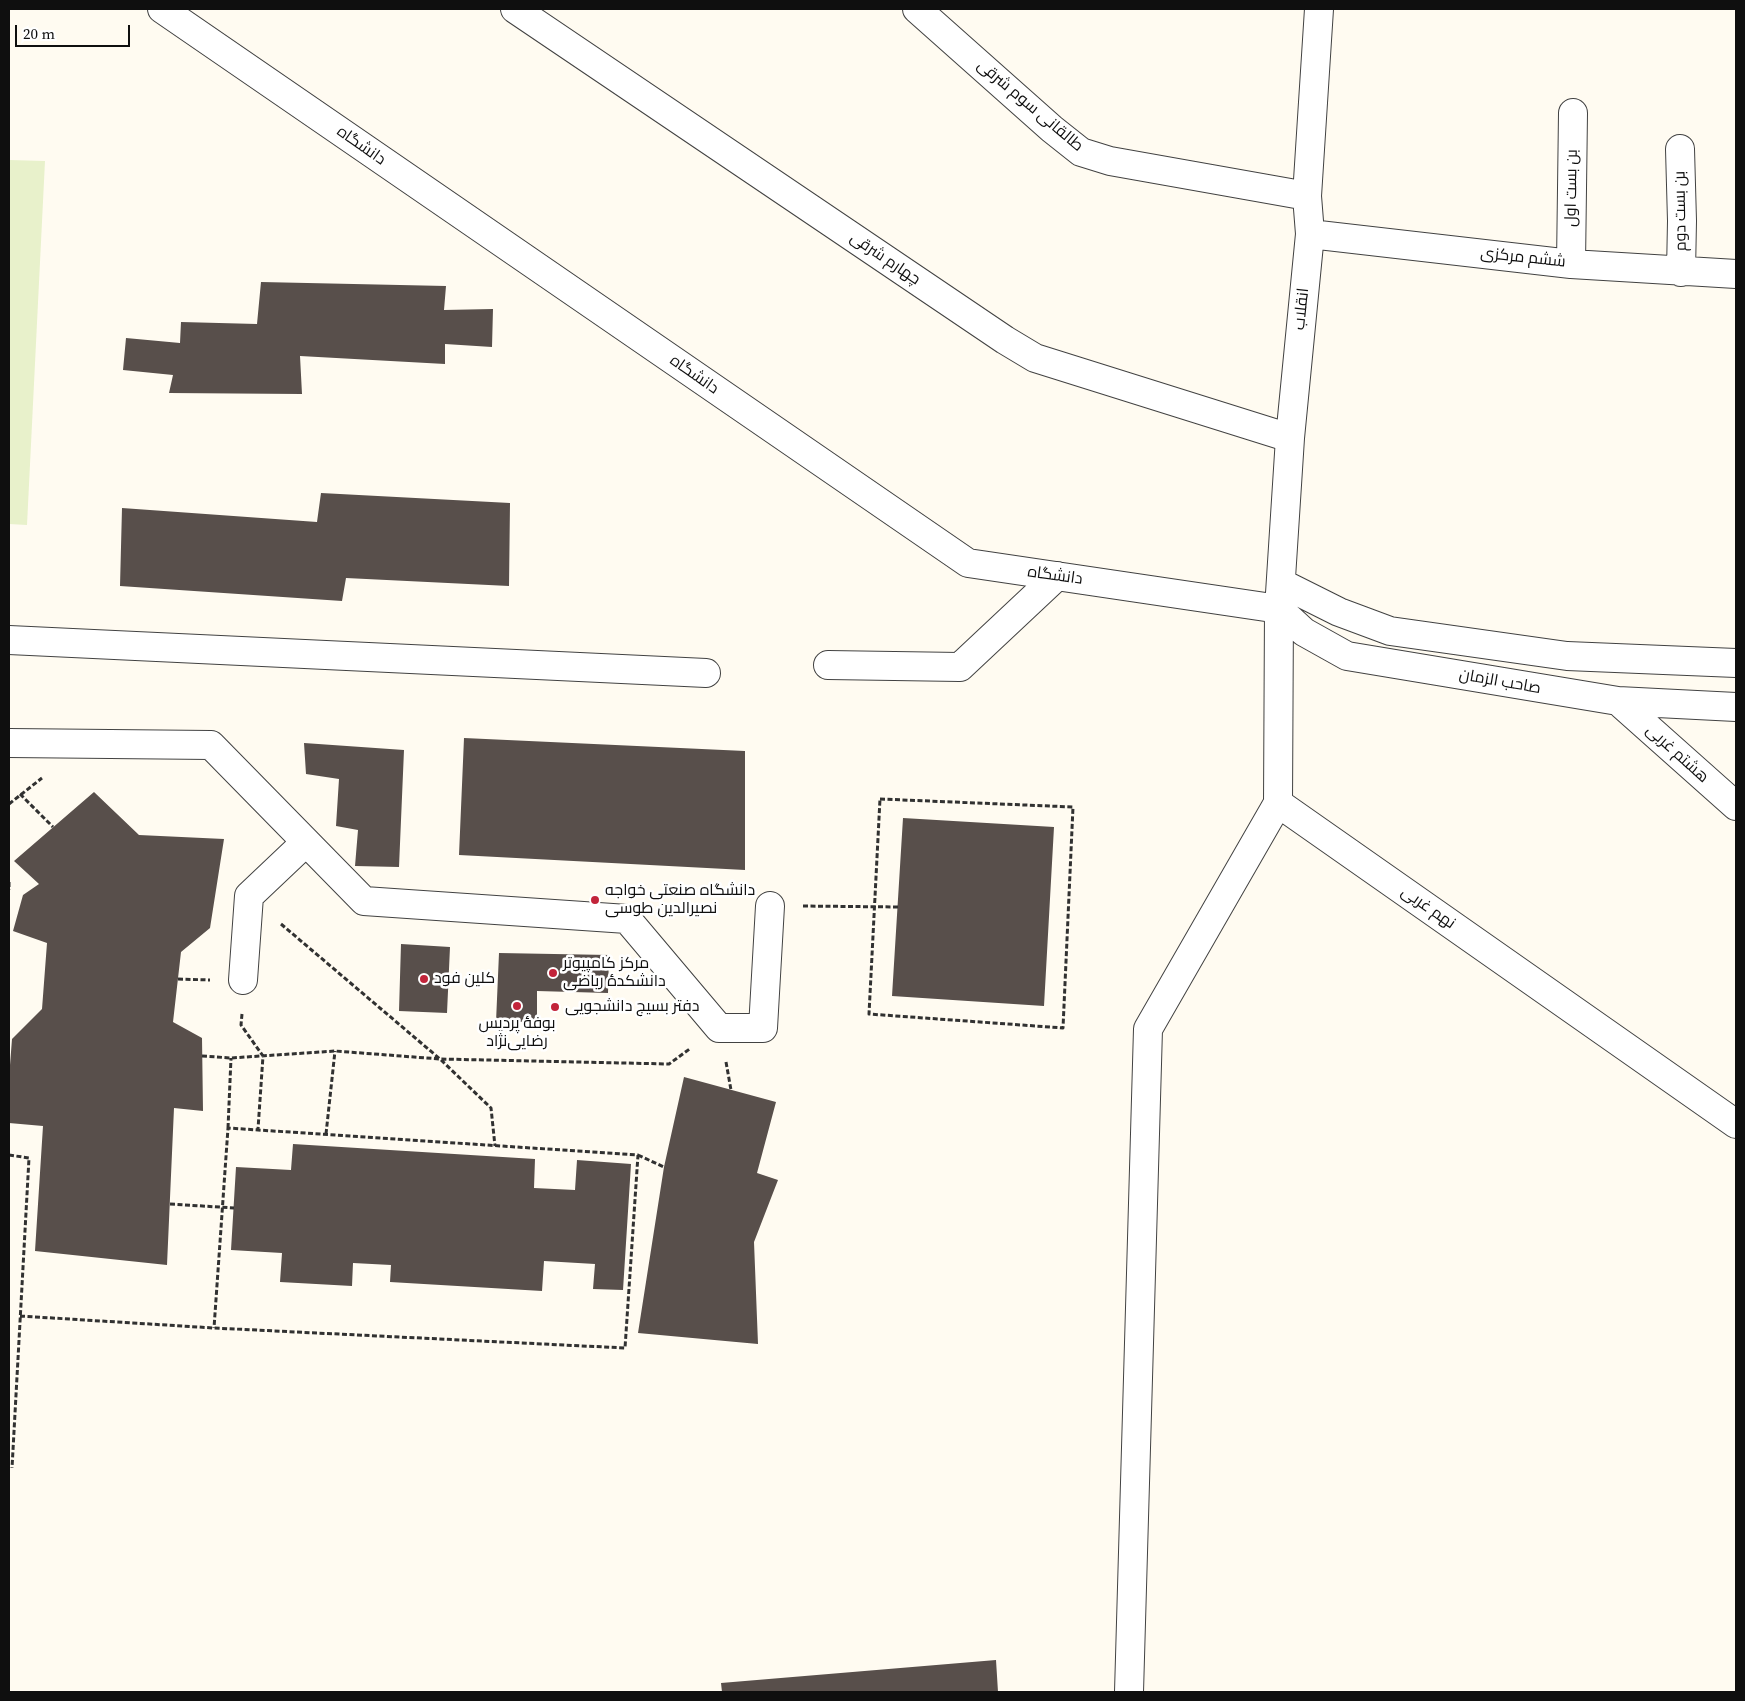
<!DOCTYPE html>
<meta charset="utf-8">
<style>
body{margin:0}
#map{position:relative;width:1745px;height:1701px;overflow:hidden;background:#fffbf1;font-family:"Source Serif 4",serif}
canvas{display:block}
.frame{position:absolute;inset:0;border:10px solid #0f0f0f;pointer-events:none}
.scale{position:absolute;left:15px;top:25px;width:115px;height:22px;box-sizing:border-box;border:2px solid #0f0f0f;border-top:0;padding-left:6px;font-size:15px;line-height:18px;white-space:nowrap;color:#0f0f0f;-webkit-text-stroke:4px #fff;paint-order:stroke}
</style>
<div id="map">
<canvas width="1745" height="1701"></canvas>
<div class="frame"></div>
<div class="scale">20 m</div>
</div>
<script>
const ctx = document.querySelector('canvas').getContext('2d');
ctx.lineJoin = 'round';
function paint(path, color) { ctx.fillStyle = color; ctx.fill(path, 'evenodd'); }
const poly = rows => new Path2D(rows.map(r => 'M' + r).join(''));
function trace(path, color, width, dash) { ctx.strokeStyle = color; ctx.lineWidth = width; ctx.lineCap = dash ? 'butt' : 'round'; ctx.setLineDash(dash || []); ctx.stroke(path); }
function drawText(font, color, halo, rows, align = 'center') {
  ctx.font = font + ' "Source Serif 4",Cairo,serif'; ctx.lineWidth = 5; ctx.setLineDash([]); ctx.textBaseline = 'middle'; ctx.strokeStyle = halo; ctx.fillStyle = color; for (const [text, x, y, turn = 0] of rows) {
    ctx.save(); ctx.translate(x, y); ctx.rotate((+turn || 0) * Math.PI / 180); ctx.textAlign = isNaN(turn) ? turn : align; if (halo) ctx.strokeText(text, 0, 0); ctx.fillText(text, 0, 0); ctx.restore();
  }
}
paint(poly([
 [9,160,45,161,27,525,9,524]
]), '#e8f1cb');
paint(poly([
 [261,282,446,286,444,310,493,309,492,347,445,344,445,364,300,356,302,394,169,393,173,375,123,370,126,338,180,343,181,322,257,324],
 [321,493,510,503,509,586,346,578,342,601,120,586,122,508,317,522],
 [464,738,745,751,745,870,459,855],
 [304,743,404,750,399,867,355,866,358,830,336,826,339,779,306,774],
 [94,792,139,835,224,839,210,928,181,952,173,1022,202,1038,203,1111,174,1108,167,1265,35,1251,43,1126,9,1123,9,1078,12,1039,42,1009,47,943,13,931,23,895,39,884,14,861],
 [903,818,1054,827,1044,1006,892,996],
 [401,944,450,947,447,1013,399,1011],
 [499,953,609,955,608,993,537,991,537,1022,496,1022],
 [684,1077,776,1102,757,1173,778,1180,754,1242,758,1344,638,1333,664,1167],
 [293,1144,535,1159,534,1188,575,1190,577,1160,631,1164,623,1290,593,1289,595,1264,544,1261,542,1291,390,1282,391,1265,353,1263,352,1286,280,1282,282,1253,231,1250,236,1167,291,1170],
 [996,1660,998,1692,722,1692,721,1683]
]), '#584f4b');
const minor = poly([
 [162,9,968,563,1279,609],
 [515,9,1005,340,1035,358,1290,438],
 [917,9,1052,129,1081,152,1110,161,1307,196],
 [1319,9,1307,196,1310,234,1290,438,1279,609,1278,803,1736,1124],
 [1680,149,1682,221,1681,272],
 [1310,234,1571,264,1736,274],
 [1571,264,1573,113],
 [1281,583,1339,612,1390,631,1567,656,1736,663],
 [1279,609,1304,632,1347,656,1618,701,1736,707],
 [9,640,706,673],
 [828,665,960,667,1057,576],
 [1618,701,1736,806],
 [9,743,211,745,364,901,627,919,719,1028,763,1028,770,906],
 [243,980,249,896,306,842],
 [1129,1692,1148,1029,1278,803]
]);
trace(minor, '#424242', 30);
trace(poly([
 [20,794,53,827],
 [880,799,1073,807,1063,1028,869,1014,880,799],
 [9,804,42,778],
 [9,882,9,890],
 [803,906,898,907],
 [281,924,440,1059,491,1108,495,1146],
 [178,979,210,980],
 [242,1014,241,1025,263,1056,258,1129],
 [202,1056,231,1058,335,1051,440,1059,669,1064,691,1048],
 [726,1062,731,1090],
 [228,1128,231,1058],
 [326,1134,335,1051],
 [9,1155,29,1158,12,1468],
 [638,1155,664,1167],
 [20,1316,214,1328,625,1348,638,1155,228,1128,214,1328]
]), '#313131', 3, [5, 2.5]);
trace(minor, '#fff', 28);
trace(poly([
 [170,1204,234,1208]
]), '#313131', 3, [5, 2.5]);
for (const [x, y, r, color] of [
 [595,900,5,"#c2243a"],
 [553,973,5,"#c2243a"],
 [424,979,5,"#c2243a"],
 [517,1006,5,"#c2243a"],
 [555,1007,5,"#c2243a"]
]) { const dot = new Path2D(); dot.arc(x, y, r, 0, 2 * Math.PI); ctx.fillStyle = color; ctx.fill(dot); trace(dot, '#fff', 2); }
drawText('16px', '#0f0f0f', '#fff', [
 ["طالقانی سوم شرقی",1030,106,40],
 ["دانشگاه",361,146,35],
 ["بن بست اول",1572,188,-89],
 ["بن بست دوم",1681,211,-91],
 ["ششم مرکزی",1523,258,6],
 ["چهارم شرقی",885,259,34],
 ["انقلاب",1302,309,-84],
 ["دانشگاه",694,375,35],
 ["دانشگاه",1055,576,8],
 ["صاحب الزمان",1500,682,10],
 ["هشتم غربی",1677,754,42],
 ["نهم غربی",1428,908,35]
]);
drawText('16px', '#0f0f0f', '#fff', [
 ["دانشگاه صنعتی خواجه",605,891],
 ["نصیرالدین طوسی",605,909],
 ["مرکز کامپیوتر",563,964],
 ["دانشکدهٔ ریاضی",563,982],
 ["کلین فود",434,979],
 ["دفتر بسیج دانشجویی",565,1007],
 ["بوفهٔ پردیس",517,1024,"center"],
 ["رضایی‌نژاد",517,1042,"center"]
], 'left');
</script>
